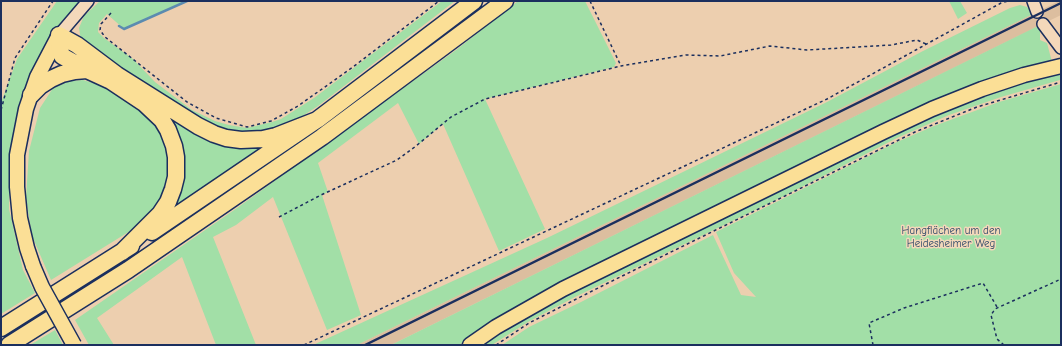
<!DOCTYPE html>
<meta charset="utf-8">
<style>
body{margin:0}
#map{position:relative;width:1062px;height:346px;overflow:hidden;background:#edcfaf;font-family:"Comic Neue",sans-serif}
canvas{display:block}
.frame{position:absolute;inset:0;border:2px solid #1b2f5e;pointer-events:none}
</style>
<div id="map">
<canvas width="1062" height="346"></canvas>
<div class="frame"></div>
</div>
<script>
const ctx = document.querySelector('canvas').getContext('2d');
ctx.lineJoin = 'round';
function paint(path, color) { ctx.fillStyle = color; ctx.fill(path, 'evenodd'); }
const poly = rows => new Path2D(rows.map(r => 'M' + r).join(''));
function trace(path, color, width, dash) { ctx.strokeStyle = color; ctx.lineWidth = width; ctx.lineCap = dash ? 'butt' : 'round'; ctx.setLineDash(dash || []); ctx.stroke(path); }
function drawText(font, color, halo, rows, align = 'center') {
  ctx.font = font + ' "Comic Neue",sans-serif'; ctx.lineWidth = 3; ctx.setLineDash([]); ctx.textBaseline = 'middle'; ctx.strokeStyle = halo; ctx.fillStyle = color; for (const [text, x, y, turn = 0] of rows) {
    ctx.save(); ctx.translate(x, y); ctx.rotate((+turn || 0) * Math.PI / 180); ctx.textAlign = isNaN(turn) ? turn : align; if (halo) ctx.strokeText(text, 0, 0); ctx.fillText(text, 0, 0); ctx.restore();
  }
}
paint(poly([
 [1059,1,1061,1,1061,15,391,345,357,345]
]), '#dcbe9f');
paint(poly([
 [57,1,81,1,62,21,42,51,29,76,16,118,10,151,9,209,23,270,35,293,1,314,1,103,17,59],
 [100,1,187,1,124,29,107,14,99,23,98,32,104,38,133,59,155,82,192,110,215,121,229,125,247,128,272,122,281,119,314,98,442,1,455,1,318,106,284,128,271,132,226,133,179,109,81,41,79,28,84,16],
 [518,1,585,1,616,63,614,67,485,99,545,229,499,251,443,124,419,144,398,103,318,163,328,192,322,195,361,315,327,330,273,197,236,225,213,237,256,345,216,345,182,257,97,318,114,345,89,345,75,320,237,208,456,50],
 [949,1,960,1,967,13,958,19],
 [1020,5,1027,7,1033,14,357,345,313,345,547,238,827,102,923,51,1010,8],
 [1040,25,1040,40,1047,43,1052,62,984,82,485,327,459,345,391,345],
 [1061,71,1061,80,1060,80,1001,97,949,115,897,138,786,195,575,297,528,322,492,345,478,345,548,303,885,135,990,92],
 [83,80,107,87,138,107,154,120,166,140,171,173,158,209,143,223,51,280,32,236,26,198,29,151,40,108,53,88,70,81],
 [1061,84,1061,345,502,345,529,327,581,302,713,235,741,295,756,297,734,273,716,232,897,142,934,126,999,102],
 [172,116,213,138,278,139,164,216,176,192,165,118],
 [55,330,63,345,30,345]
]), '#a2dfa7');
trace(poly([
 [119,26,124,29,187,1]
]), '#5b8bb0', 2.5);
const minor = poly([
 [1033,1,1037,12],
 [1043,24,1061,48],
 [59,35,88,1]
]);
const major = poly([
 [33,266,27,248,20,218,17,187,17,155,26,109,37,77,59,35],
 [470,345,496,327,563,289,883,132,932,109,982,89,1024,75,1061,66]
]);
const highway = poly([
 [31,95,40,86,51,79,62,74,75,71,87,70],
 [152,232,317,120,474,1],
 [122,252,160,214,168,202,173,189,176,177,176,157,174,146,168,130,162,120,144,103,111,81,87,70,62,56,59,45,59,35,77,45,117,75,198,126,214,134,226,138,241,140,263,139,276,136,317,120],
 [1,328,131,246],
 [9,345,128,270,322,137,505,1]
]);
trace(minor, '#1b2f5e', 14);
trace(major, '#1b2f5e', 17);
trace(highway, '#1b2f5e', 19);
trace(poly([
 [590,1,621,66],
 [111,13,101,24,100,30,105,37,187,102,216,118,247,127,271,121,298,106,353,67,439,1],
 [1,110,15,58,53,1],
 [279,217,321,195,397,160,416,146,451,117,485,99,621,66,686,55,720,56,770,46,807,50,891,45,917,40,926,44],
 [304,345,827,99,1001,3,1008,1],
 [496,345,529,323,608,283,915,132,977,107,1061,82],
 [873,345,869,323,904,308,983,283,997,307],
 [1004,345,997,339,991,315,995,309,1061,279]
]), '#1b2f5e', 1.5, [3, 3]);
trace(minor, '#f4d8ba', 11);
trace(major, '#fbdf96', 14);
trace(highway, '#fbdf96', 16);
trace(poly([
 [365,345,1061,3]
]), '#1b2f5e', 2.5);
const majorBridge = poly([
 [33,266,42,287,74,345]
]);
trace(majorBridge, '#1b2f5e', 17, []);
trace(majorBridge, '#fbdf96', 14);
drawText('11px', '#2f4969', '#f4d8ba', [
 ["Hangflächen um den",951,231],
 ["Heidesheimer Weg",951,244]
]);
</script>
